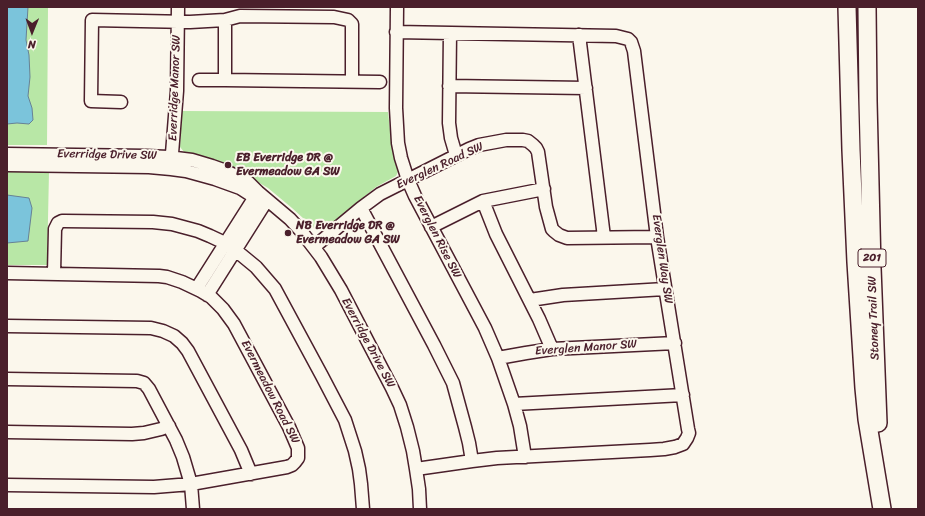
<!DOCTYPE html>
<style>
body{margin:0}
#map{position:relative;width:925px;height:516px;overflow:hidden;background:#fbf7ec;font-family:Sriracha,sans-serif}
canvas{display:block}
.frame{position:absolute;inset:0;border:8px solid #4a1f2b;pointer-events:none}
.north{position:absolute;left:12px;top:12px;width:40px;height:40px;-webkit-text-stroke:3px #fbf7ec;paint-order:stroke;rotate:181deg;font-size:11px;font-weight:700;line-height:16px;text-align:center;color:#4a1f2b}
.north::after{content:'';display:block;margin:auto;width:14px;height:18px;background:#4a1f2b;clip-path:polygon(50% 0,100% 100%,50% 72%,0 100%)}
</style>
<div id="map">
<canvas width="925" height="516"></canvas>
<div class="frame"></div>
<div class="north">N</div>
</div>
<script>
const ctx = document.querySelector('canvas').getContext('2d');
ctx.lineJoin = 'round';
function paint(path, color) { ctx.fillStyle = color; ctx.fill(path, 'evenodd'); }
const poly = rows => new Path2D(rows.map(r => 'M' + r).join(''));
function trace(path, color, width, dash) { ctx.strokeStyle = color; ctx.lineWidth = width; ctx.lineCap = dash ? 'butt' : 'round'; ctx.setLineDash(dash || []); ctx.stroke(path); }
function drawText(font, color, halo, rows, align = 'center') {
  ctx.font = font + ' Sriracha,sans-serif'; ctx.lineWidth = 4; ctx.setLineDash([]); ctx.textBaseline = 'middle'; ctx.strokeStyle = halo; ctx.fillStyle = color; for (const [text, x, y, turn = 0] of rows) {
    ctx.save(); ctx.translate(x, y); ctx.rotate((+turn || 0) * Math.PI / 180); ctx.textAlign = isNaN(turn) ? turn : align; if (halo) ctx.strokeText(text, 0, 0); ctx.fillText(text, 0, 0); ctx.restore();
  }
}
paint(poly([
 [7,7,48,7,47,145,7,145],
 [182,111,388,112,392,147,398,172,396,176,376,187,325,229,315,229,292,208,268,188,241,172,185,153,180,147],
 [7,171,49,172,47,265,7,265]
]), '#b8e7a6');
const water = poly([
 [7,7,28,7,26,40,29,55,30,77,28,96,32,108,33,120,29,124,17,123,7,124,7,7],
 [7,195,29,198,32,208,28,241,7,243,7,195]
]);
paint(water, '#7bc4db');
trace(water, '#678295', 1);
const minor = poly([
 [397,7,396,108,398,143,401,158,408,180,415,196,485,328,498,358,514,404,520,426,525,457],
 [225,20,225,80,380,82],
 [396,32,616,36,628,39,631,42,634,51,657,237,688,429,689,433,687,438,683,444,675,447,664,449,650,450,497,458,472,461,416,469],
 [450,33,449,123,451,138,456,155],
 [579,35,604,237],
 [199,80,225,80],
 [449,86,586,88],
 [121,102,91,101,92,20,190,22,225,20,240,16,334,17,348,20,352,24,352,81],
 [7,154,146,156,168,157,192,160,212,166,226,171,248,182,258,192,290,219,301,231,321,257,341,290,368,342,392,388,400,405,407,427,413,451,416,469,419,489,420,509],
 [7,165,149,167,171,169,186,171,215,179,240,188,254,197,260,198],
 [171,166,177,91,178,7],
 [483,201,496,234,539,319,552,349],
 [361,208,434,345,453,383,465,427,469,443,472,461],
 [431,227,483,201,544,189],
 [314,247,361,208,380,194,469,149,479,145,506,140,523,140,528,141,533,145,536,148,538,152,546,207,552,229,554,231,559,235,567,238,657,237],
 [7,273,159,276,167,277,182,282,201,291,211,297,223,309,234,324,289,427,298,448,298,458,295,462,292,465,287,467,191,484,154,487,7,485],
 [54,273,55,229,58,223,62,221,64,221,153,222,172,224,198,231,210,236,225,243,239,253,256,267,275,289,322,376,345,420,355,451,359,469,361,484,363,509],
 [197,288,258,192],
 [207,295,267,200],
 [530,300,563,295,665,289],
 [7,326,151,328,163,331,174,336,182,343,188,351,241,450,251,474],
 [498,358,526,353,552,349,675,343],
 [7,379,137,381,144,383,149,389,176,440,183,457,191,484,193,509],
 [514,404,683,395],
 [7,432,132,434,144,433,161,429,169,426]
]);
const highway = poly([
 [847,7,851,150,856,262,864,388,867,419,882,509],
 [867,7,868,101,872,268,878,423]
]);
trace(minor, '#4a1f2b', 15);
trace(highway, '#4a1f2b', 20);
trace(minor, '#fbf7ec', 12);
trace(highway, '#fbf7ec', 17);
for (const [x, y, r, color] of [
 [228,165,4,"#4a1f2b"],
 [288,233,4,"#4a1f2b"]
]) { const dot = new Path2D(); dot.arc(x, y, r, 0, 2 * Math.PI); ctx.fillStyle = color; ctx.fill(dot); trace(dot, '#fbf7ec', 1.5); }
for (const [x, y, w] of [
 [872,258,28]
]) { const box = new Path2D(); box.roundRect(x - w / 2, y - 9, w, 18, 3); ctx.fillStyle = '#fbf7ec'; ctx.fill(box); trace(box, '#4a1f2b', 1); }
drawText('bold 11px', '#4a1f2b', null, [
 ["201",872,258]
]);
drawText('12px', '#4a1f2b', '#fbf7ec', [
 ["Everridge Manor SW",175,88,-88],
 ["Everridge Drive SW",107,155,1],
 ["Everglen Road SW",440,166,-25],
 ["Everglen Rise SW",437,237,63],
 ["Everglen Way SW",662,259,82],
 ["Stoney Trail SW",874,318,-92],
 ["Everridge Drive SW",368,343,62],
 ["Everglen Manor SW",586,348,-4],
 ["Evermeadow Road SW",270,392,63]
]);
drawText('bold 12px', '#4a1f2b', '#fbf7ec', [
 ["EB Everridge DR @",236,158],
 ["Evermeadow GA SW",236,172],
 ["NB Everridge DR @",296,226],
 ["Evermeadow GA SW",296,240]
], 'left');
</script>
